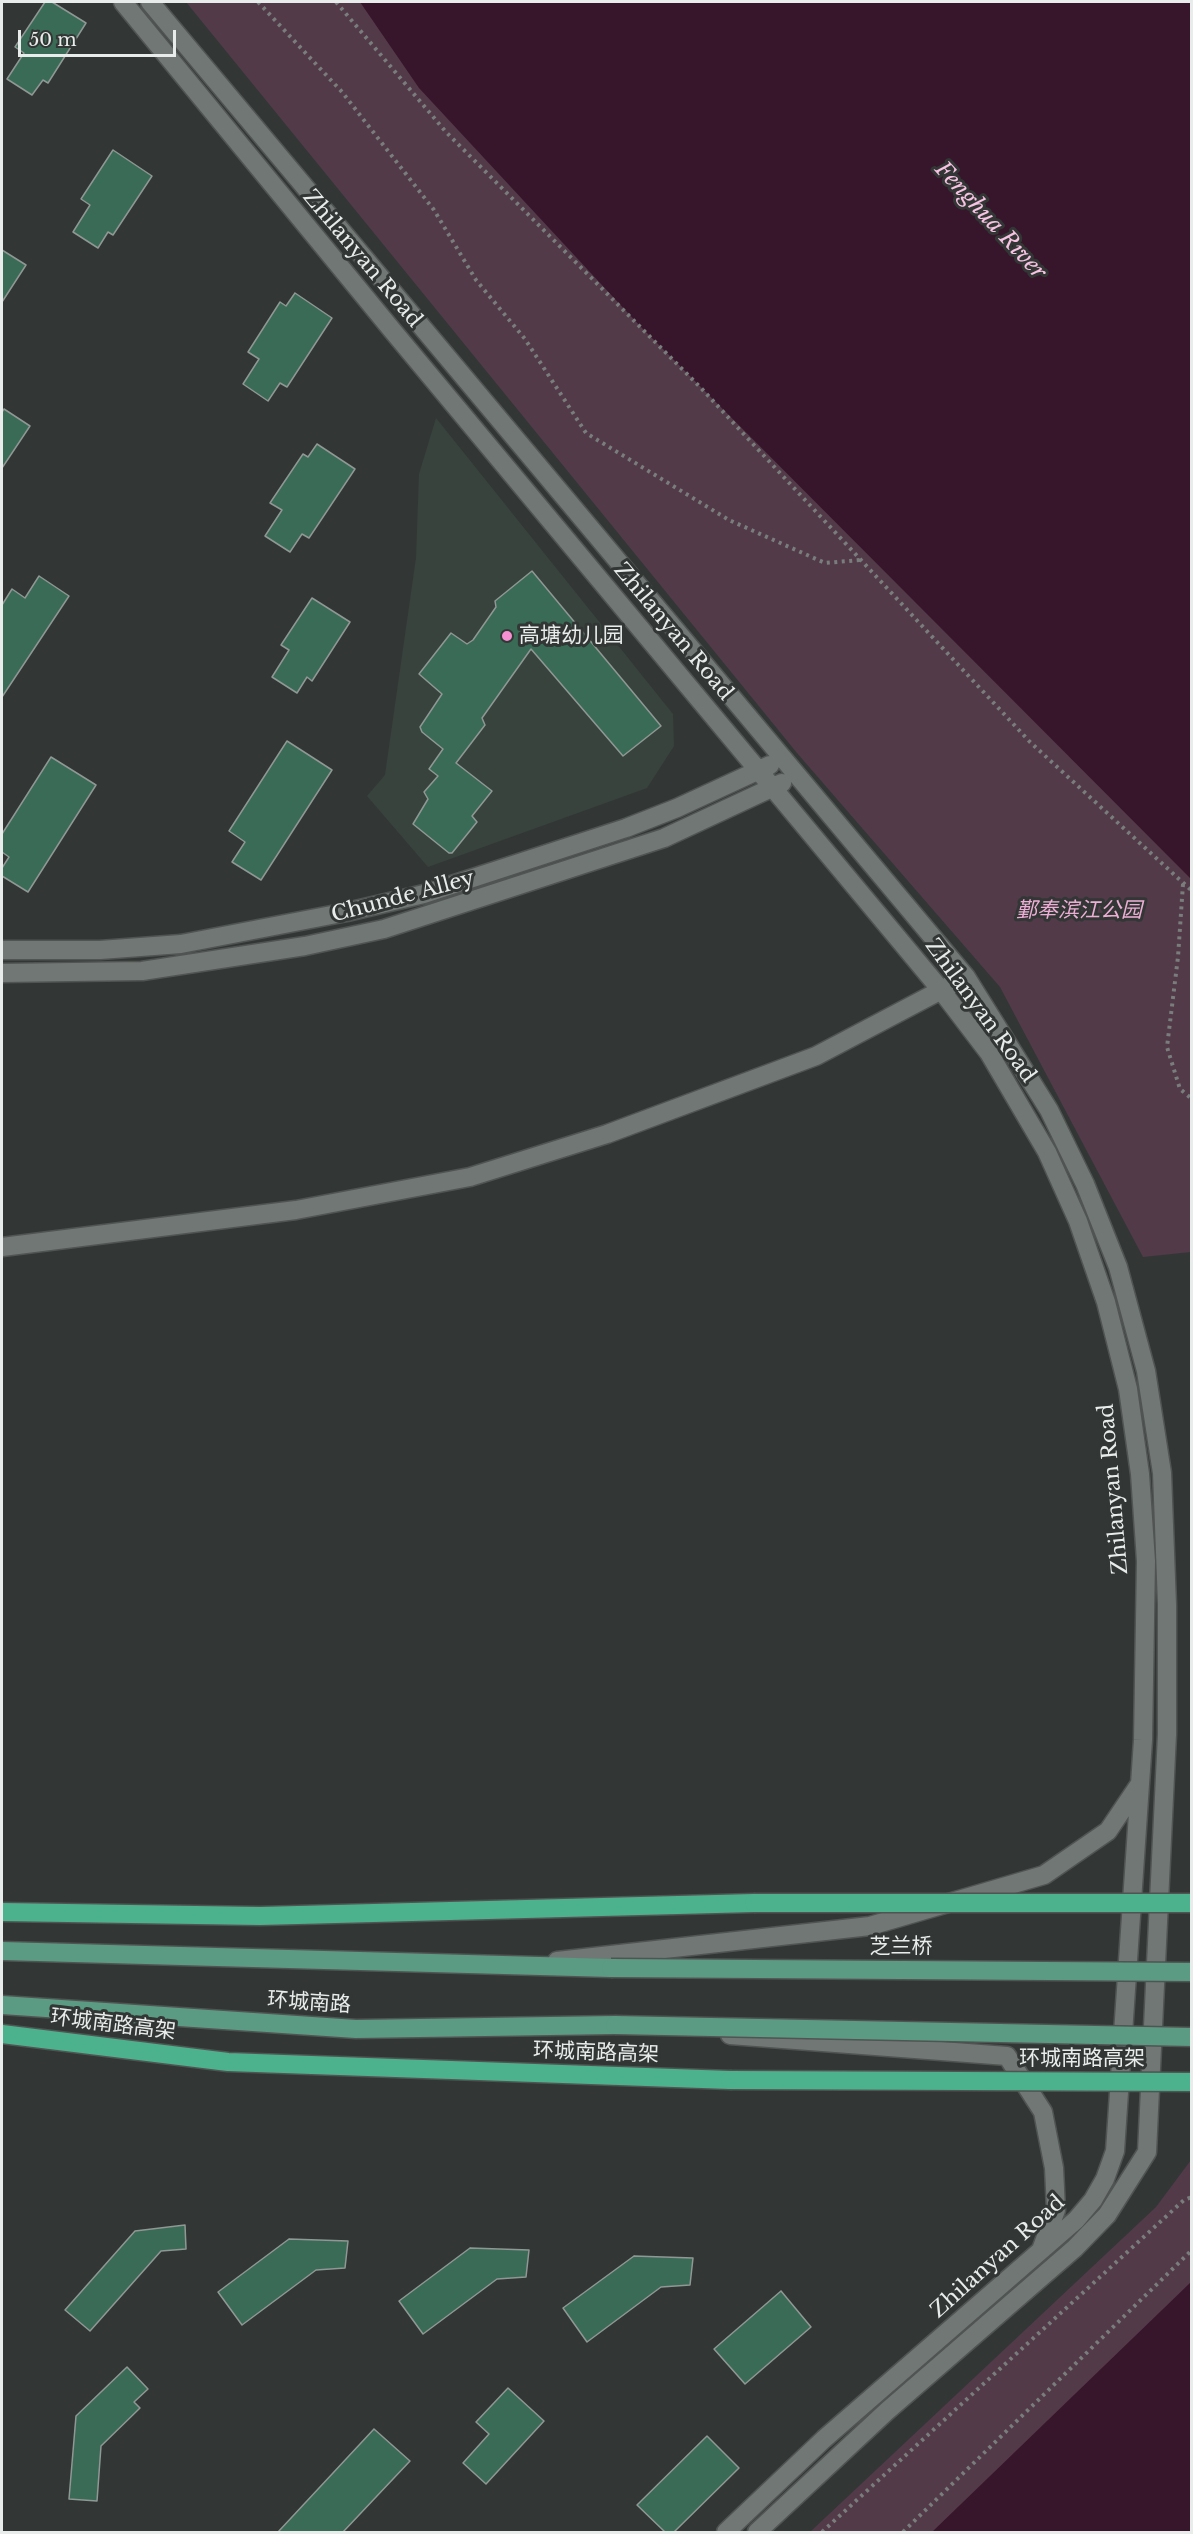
<!DOCTYPE html>
<meta charset="utf-8">
<style>
body{margin:0}
#map{position:relative;width:1193px;height:2534px;overflow:hidden;background:#323735;font-family:"Libre Baskerville",serif}
canvas{display:block}
.frame{position:absolute;inset:0;border:3px solid #e8ecea;pointer-events:none}
.scale{position:absolute;left:18px;top:30px;width:158px;height:27px;box-sizing:border-box;border:3px solid #e8ecea;border-top:0;padding-left:8px;font-size:18px;line-height:21px;white-space:nowrap;color:#e8ecea;-webkit-text-stroke:4px #323735;paint-order:stroke}
</style>
<div id="map">
<canvas width="1193" height="2534"></canvas>
<div class="frame"></div>
<div class="scale">50 m</div>
</div>
<script>
const ctx = document.querySelector('canvas').getContext('2d');
ctx.lineJoin = 'round';
function paint(path, color) { ctx.fillStyle = color; ctx.fill(path, 'evenodd'); }
const poly = rows => new Path2D(rows.map(r => 'M' + r).join(''));
function trace(path, color, width, dash) { ctx.strokeStyle = color; ctx.lineWidth = width; ctx.lineCap = dash ? 'butt' : 'round'; ctx.setLineDash(dash || []); ctx.stroke(path); }
function drawText(font, color, halo, rows, align = 'center') {
  ctx.font = font + ' "Libre Baskerville","Noto Sans SC",serif'; ctx.lineWidth = 6; ctx.setLineDash([]); ctx.textBaseline = 'middle'; ctx.strokeStyle = halo; ctx.fillStyle = color; for (const [text, x, y, turn = 0] of rows) {
    ctx.save(); ctx.translate(x, y); ctx.rotate((+turn || 0) * Math.PI / 180); ctx.textAlign = isNaN(turn) ? turn : align; if (halo) ctx.strokeText(text, 0, 0); ctx.fillText(text, 0, 0); ctx.restore();
  }
}
paint(poly([
 [436,418,673,714,674,746,647,788,428,867,367,796,385,775,416,558,419,474]
]), '#38433e');
paint(poly([
 [186,2,366,2,1191,874,1191,1252,1143,1257,1000,987,797,753],
 [1191,2160,1191,2298,940,2532,810,2532,1156,2207]
]), '#523a49');
paint(poly([
 [360,2,1191,2,1191,879,640,326,419,88],
 [1191,2282,1191,2532,932,2532]
]), '#37162c');
const building = poly([
 [45,2,52,2,86,23,48,83,43,80,32,95,7,79,24,53,15,47,45,2],
 [113,150,152,176,113,235,108,232,98,248,73,232,90,205,81,199,113,150],
 [2,250,26,265,2,302,2,250],
 [295,293,332,318,287,387,280,383,268,401,243,384,259,359,248,352,280,302,286,306,295,293],
 [4,409,30,426,2,468,2,412,4,409],
 [317,444,355,469,309,538,302,534,290,552,265,536,282,510,270,503,303,454,308,457,317,444],
 [532,571,661,726,623,756,531,649,482,718,485,725,456,763,492,791,472,816,477,822,452,853,449,853,413,824,428,799,424,792,438,776,429,769,443,749,422,732,420,727,442,694,419,674,451,633,467,644,473,640,496,607,495,601,532,571],
 [39,576,69,596,2,697,2,605,12,589,25,598,39,576],
 [312,598,350,622,312,681,307,677,297,693,272,677,289,650,281,645,312,598],
 [287,741,332,770,261,880,232,862,245,842,229,831,287,741],
 [51,757,96,785,28,892,2,876,2,868,9,857,2,852,2,834,51,757],
 [185,2225,186,2249,161,2251,90,2331,65,2310,135,2231,185,2225],
 [289,2239,348,2241,345,2268,316,2270,242,2325,218,2292,289,2239],
 [470,2248,529,2250,526,2277,497,2279,423,2334,399,2301,470,2248],
 [634,2256,693,2258,690,2285,661,2287,587,2342,563,2308,634,2256],
 [781,2291,811,2327,745,2384,714,2349,781,2291],
 [127,2367,148,2389,134,2402,140,2408,101,2446,97,2501,69,2499,76,2416,127,2367],
 [508,2388,544,2421,486,2484,463,2463,489,2434,476,2422,508,2388],
 [374,2429,410,2461,343,2532,278,2532,374,2429],
 [707,2436,739,2468,674,2532,665,2532,637,2505,707,2436]
]);
paint(building, '#396b57');
trace(building, '#909794', 1.5);
const minor = poly([
 [123,2,392,330,941,990,989,1053,1047,1152,1078,1221,1106,1302,1128,1389,1140,1474,1146,1561,1143,1740,1115,2151,1105,2179,1093,2200,1076,2220,824,2439,726,2532],
 [150,2,966,977,1049,1110,1085,1184,1118,1267,1146,1371,1162,1473,1167,1605,1167,1734,1147,2152,1107,2215,1075,2248,887,2411,757,2532],
 [2,950,100,950,181,944,347,912,424,894,626,828,677,808,770,765],
 [2,973,142,971,305,946,384,929,664,838,782,783],
 [2,1247,296,1210,470,1177,607,1134,816,1056,966,977],
 [557,1961,870,1926,1044,1875,1108,1831,1139,1785],
 [730,2035,1007,2056,1043,2112,1054,2168,1056,2210,1041,2250]
]);
const major = poly([
 [2,1951,611,1968],
 [2,2005,356,2029,615,2025]
]);
const highway = poly([
 [2,1912,260,1916,754,1903],
 [2,2034,228,2062,730,2080]
]);
trace(minor, '#505452', 21);
trace(major, '#505452', 21);
trace(highway, '#505452', 21);
trace(poly([
 [258,2,342,92,434,210,476,280,525,339,586,433,729,520,825,563,860,560],
 [336,2,446,132,701,388,1030,742,1192,891],
 [1183,884,1178,957,1167,1047,1180,1089,1192,1099],
 [822,2532,1184,2200,1192,2197],
 [903,2532,1192,2250]
]), '#797d7b', 4, [3, 4.5]);
trace(minor, '#717774', 18);
trace(major, '#5b9a83', 18);
trace(highway, '#4cb18d', 18);
const majorBridge = poly([
 [611,1968,1192,1972],
 [615,2025,1192,2037]
]);
const highwayBridge = poly([
 [754,1903,1192,1903],
 [730,2080,1192,2082]
]);
trace(majorBridge, '#505452', 21, []);
trace(highwayBridge, '#505452', 21, []);
trace(majorBridge, '#5b9a83', 18);
trace(highwayBridge, '#4cb18d', 18);
for (const [x, y, r, color] of [
 [507,636,6,"#f591d2"]
]) { const dot = new Path2D(); dot.arc(x, y, r, 0, 2 * Math.PI); ctx.fillStyle = color; ctx.fill(dot); trace(dot, '#323735', 2); }
drawText('21px', '#e8ecea', '#323735', [
 ["Zhilanyan Road",362,259,50],
 ["Zhilanyan Road",673,632,50],
 ["Chunde Alley",403,897,-15],
 ["Zhilanyan Road",980,1011,54],
 ["Zhilanyan Road",1114,1489,-95],
 ["芝兰桥",901,1947],
 ["环城南路",309,2003,4],
 ["环城南路高架",113,2025,7],
 ["环城南路高架",596,2053,2],
 ["环城南路高架",1082,2059],
 ["Zhilanyan Road",998,2257,-42]
]);
drawText('21px', '#e8ecea', '#323735', [
 ["高塘幼儿园",519,636]
], 'left');
drawText('italic 21px', '#eeadd5', '#323735', [
 ["鄞奉滨江公园",1079,911]
]);
drawText('italic 22px', '#f8c2e3', '#323735', [
 ["Fenghua Rıver",990,221,47]
]);
</script>
